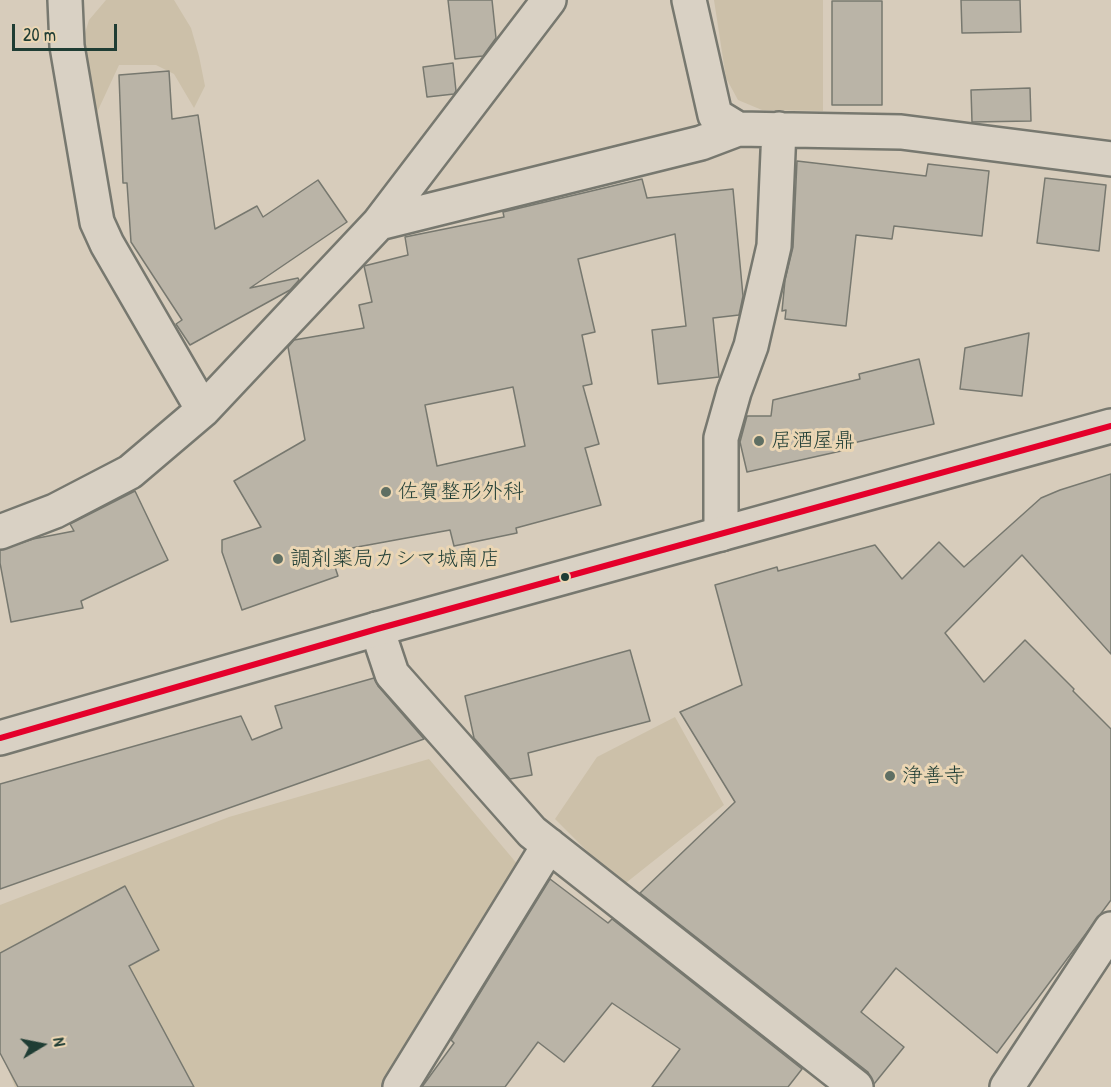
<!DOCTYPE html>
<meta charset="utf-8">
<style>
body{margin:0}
#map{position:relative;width:1111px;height:1087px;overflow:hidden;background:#d7ccbb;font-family:"Patrick Hand",sans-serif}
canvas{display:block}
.north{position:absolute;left:12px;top:1015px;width:60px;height:60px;-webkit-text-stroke:4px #ebd6b4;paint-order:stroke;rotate:80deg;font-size:16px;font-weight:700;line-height:24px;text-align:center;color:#1f3d34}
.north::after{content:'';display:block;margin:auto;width:21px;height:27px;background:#1f3d34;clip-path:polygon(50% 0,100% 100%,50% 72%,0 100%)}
.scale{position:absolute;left:12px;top:24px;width:105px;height:27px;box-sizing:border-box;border:3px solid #1f3d34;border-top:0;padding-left:8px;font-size:18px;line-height:21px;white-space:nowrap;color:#1f3d34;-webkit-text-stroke:4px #ebd6b4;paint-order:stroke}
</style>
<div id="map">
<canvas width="1111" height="1087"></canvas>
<div class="north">N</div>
<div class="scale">20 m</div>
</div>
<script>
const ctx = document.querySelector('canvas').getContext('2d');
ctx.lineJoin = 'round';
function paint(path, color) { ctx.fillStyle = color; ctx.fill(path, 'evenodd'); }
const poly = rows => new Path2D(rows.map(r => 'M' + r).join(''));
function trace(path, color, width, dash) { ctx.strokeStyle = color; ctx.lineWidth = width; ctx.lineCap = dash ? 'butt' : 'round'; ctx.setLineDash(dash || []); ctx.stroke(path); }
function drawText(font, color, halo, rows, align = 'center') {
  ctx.font = font + ' "Patrick Hand","Klee One",sans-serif'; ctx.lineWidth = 6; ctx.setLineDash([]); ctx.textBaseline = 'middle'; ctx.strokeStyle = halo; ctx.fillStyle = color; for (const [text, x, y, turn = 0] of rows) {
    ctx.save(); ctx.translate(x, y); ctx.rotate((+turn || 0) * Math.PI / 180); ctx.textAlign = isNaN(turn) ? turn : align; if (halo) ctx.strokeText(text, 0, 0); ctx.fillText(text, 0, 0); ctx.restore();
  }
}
paint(poly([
 [429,759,524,872,384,1087,15,1087,0,1049,0,905,229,817]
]), '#cdc1a9');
paint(poly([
 [106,0,174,0,191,28,199,56,205,86,194,108,174,74,156,65,119,65,93,121,81,46,89,20],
 [714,0,823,0,823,111,762,110,738,100,726,78],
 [675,717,724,805,622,886,555,819,597,757]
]), '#ccc0a9');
const building = poly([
 [448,0,492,0,496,38,483,56,455,59,448,0],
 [961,0,1020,0,1021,32,962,33,961,0],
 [832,1,882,1,882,105,832,105,832,1],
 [453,63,456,91,454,94,427,97,423,67,453,63],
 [169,71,172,119,198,115,215,229,257,206,263,217,318,180,347,222,250,288,298,278,299,280,290,290,190,345,176,324,182,320,131,242,127,183,123,183,119,75,169,71],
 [1030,88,1031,121,972,122,971,90,1030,88],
 [797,161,926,176,928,164,989,171,982,236,894,226,892,239,856,235,846,326,785,319,786,310,782,311,785,280,793,247,797,161],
 [1045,178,1106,185,1099,251,1037,243,1045,178],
 [642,179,647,198,733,189,743,296,739,315,713,318,719,377,658,384,652,330,686,326,675,234,578,259,595,332,582,335,592,384,583,386,599,444,585,448,601,505,516,528,517,533,454,546,450,530,330,552,338,576,242,610,222,552,222,540,261,527,234,481,305,440,288,347,294,340,364,328,359,305,372,302,364,266,408,255,405,237,504,217,503,212,642,179],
 [513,387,525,446,437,466,425,405,513,387],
 [1029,333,1022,396,960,389,965,348,1029,333],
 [919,359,934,424,849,444,850,449,747,472,740,442,747,416,771,416,773,400,860,379,859,374,919,359],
 [1111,474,1111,654,1022,555,945,633,984,682,1025,640,1074,689,1073,691,1111,729,1111,900,997,1053,896,968,861,1012,904,1047,874,1084,868,1072,640,893,735,802,680,712,742,685,715,585,777,567,778,571,875,545,902,579,939,542,964,567,1041,498,1060,490,1111,474],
 [135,491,168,560,81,601,83,608,11,622,0,563,0,550,33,539,74,531,70,524,135,491],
 [630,650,650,721,528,753,532,775,510,779,474,738,465,696,630,650],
 [374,678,378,686,424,739,0,889,0,784,241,716,252,740,282,728,275,706,374,678],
 [550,879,608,923,612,919,802,1069,788,1087,652,1087,680,1049,612,1003,564,1062,538,1042,505,1087,422,1087,454,1043,451,1040,550,879],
 [125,886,159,950,129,966,194,1087,18,1087,0,1053,0,953,125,886]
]);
paint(building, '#bab4a7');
trace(building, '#77786f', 1.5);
const street = poly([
 [65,0,67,46,97,222,107,244,203,410],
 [689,0,715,115,738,129],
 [379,223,701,143,738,129,901,132,1111,159],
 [0,532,55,511,130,472,203,410,379,223,549,0],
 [721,534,721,438,734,392,751,346,774,246,779,129],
 [377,629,392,674,532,832,856,1087],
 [400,1087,549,845]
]);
const secondary = poly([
 [0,738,377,629,1111,426],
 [1007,1087,1111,929]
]);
trace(street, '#77786f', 38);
trace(secondary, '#77786f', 38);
trace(street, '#d9d1c4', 33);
trace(secondary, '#d9d1c4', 33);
trace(poly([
 [0,738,377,629,1111,426]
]), '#e4002b', 6);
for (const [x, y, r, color] of [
 [759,441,6,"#5f6f63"],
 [386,492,6,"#5f6f63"],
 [278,559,6,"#5f6f63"],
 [565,577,5,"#1f3d34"],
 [890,776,6,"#5f6f63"]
]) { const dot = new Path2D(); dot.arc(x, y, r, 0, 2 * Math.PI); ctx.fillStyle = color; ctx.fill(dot); trace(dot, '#ebd6b4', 2); }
drawText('21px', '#1f3d34', '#ebd6b4', [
 ["居酒屋鼎",771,441],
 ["佐賀整形外科",398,492],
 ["調剤薬局カシマ城南店",290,559],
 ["浄善寺",902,776]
], 'left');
</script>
